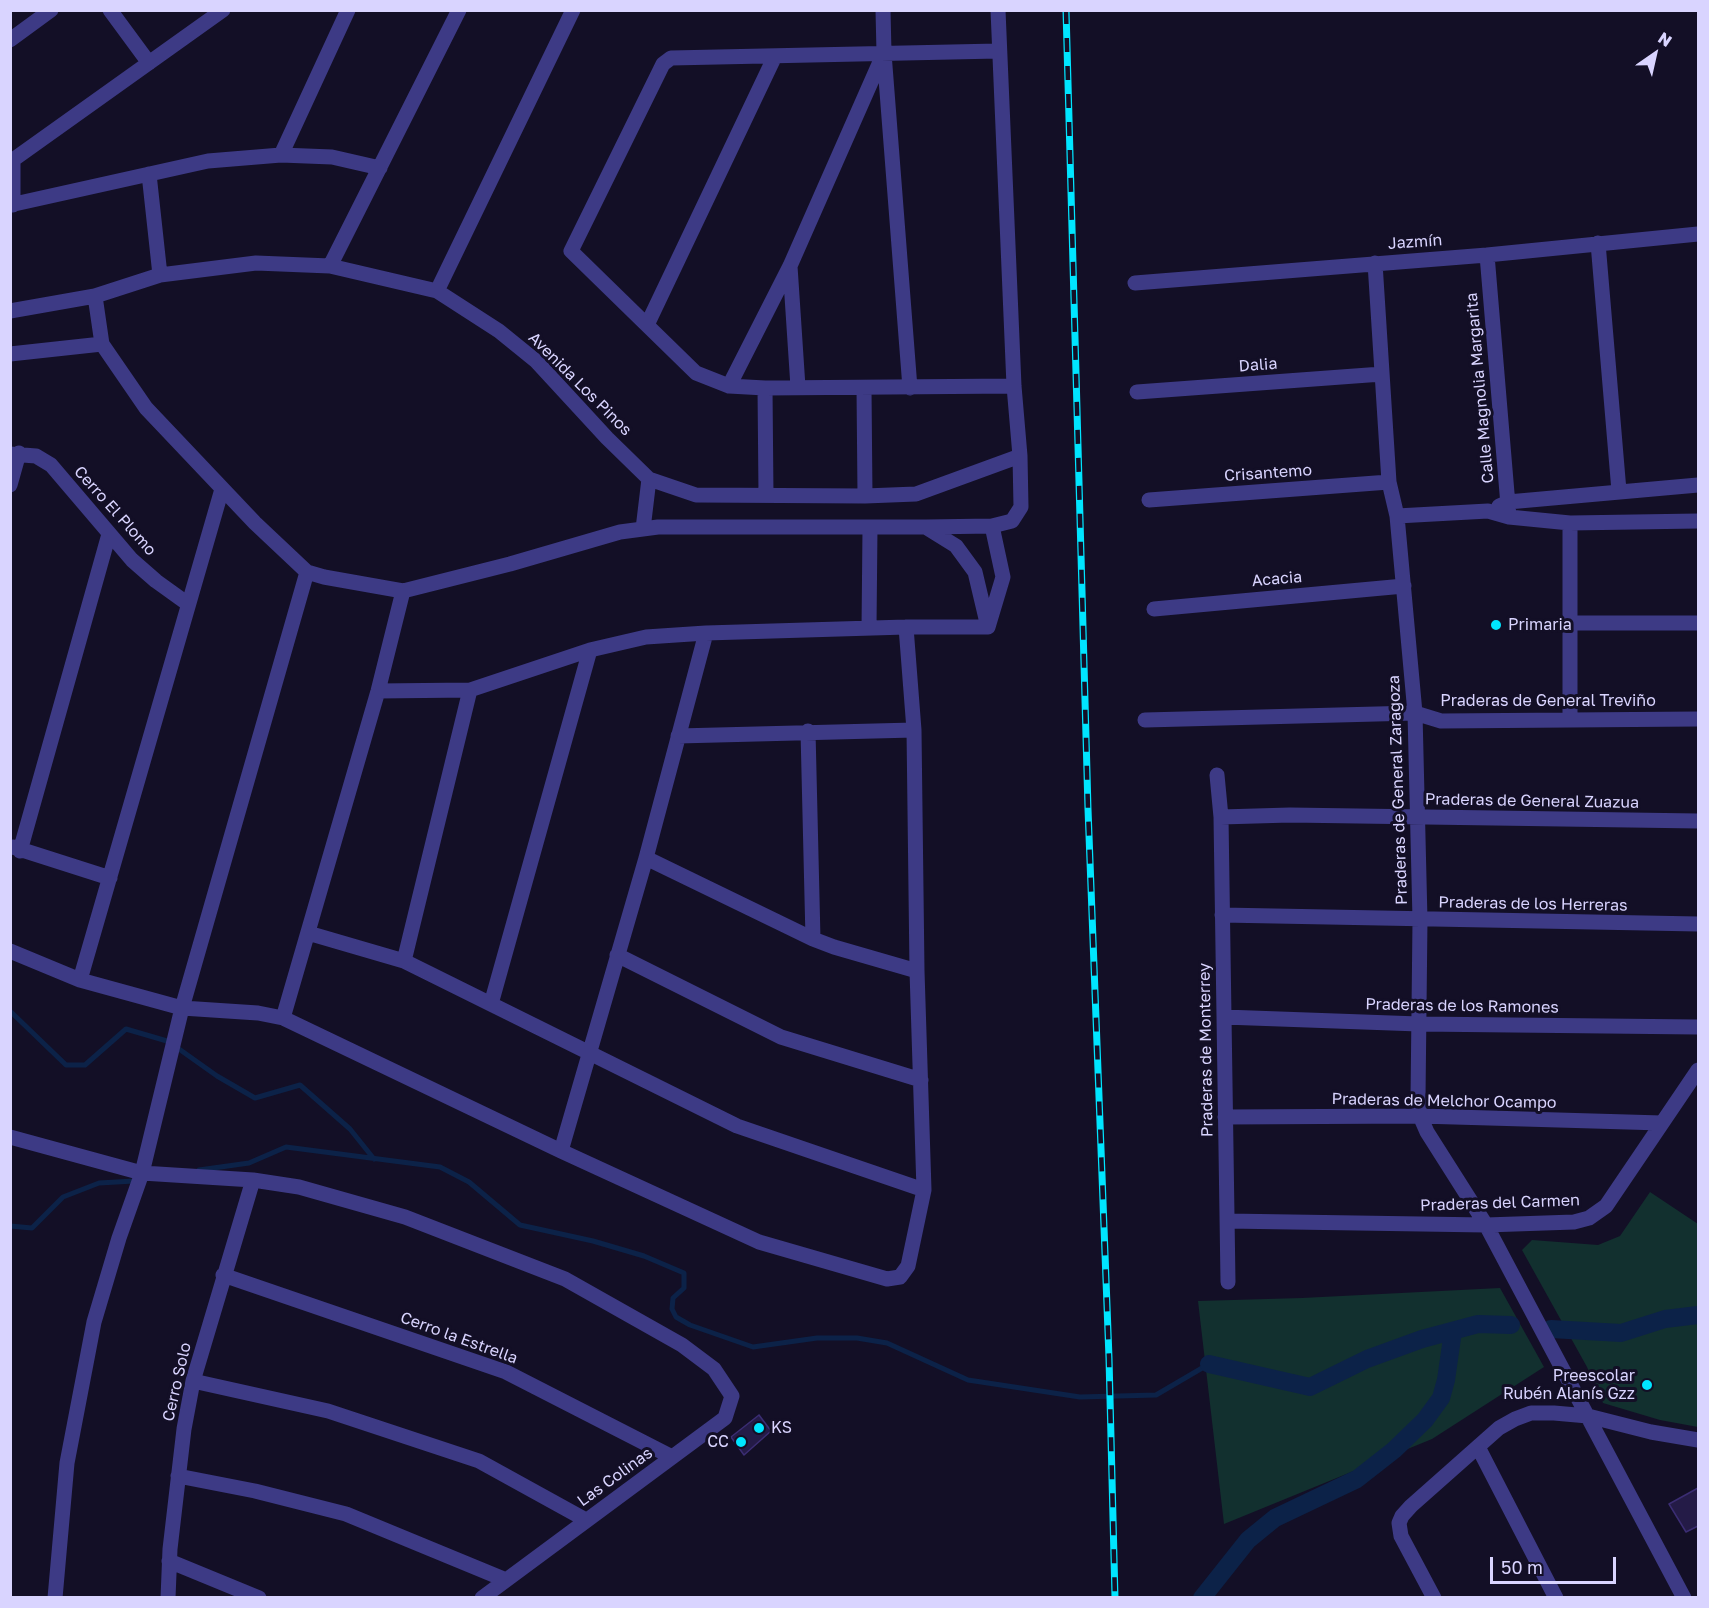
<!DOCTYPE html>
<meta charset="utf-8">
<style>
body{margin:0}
#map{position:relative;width:1709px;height:1608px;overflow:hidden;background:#130f26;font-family:"Golos Text",sans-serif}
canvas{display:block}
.frame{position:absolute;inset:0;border:12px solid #d9d4ff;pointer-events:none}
.north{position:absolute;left:1625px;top:24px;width:60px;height:60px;-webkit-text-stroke:4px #130f26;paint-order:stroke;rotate:34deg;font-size:16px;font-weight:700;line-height:24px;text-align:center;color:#d9d4ff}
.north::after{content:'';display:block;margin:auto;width:21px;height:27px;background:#d9d4ff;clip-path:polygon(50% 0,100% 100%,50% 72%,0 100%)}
.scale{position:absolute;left:1490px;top:1557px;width:126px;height:27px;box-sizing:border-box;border:3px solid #d9d4ff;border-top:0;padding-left:8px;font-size:18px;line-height:21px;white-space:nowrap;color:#d9d4ff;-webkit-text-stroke:4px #130f26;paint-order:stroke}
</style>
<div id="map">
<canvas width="1709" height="1608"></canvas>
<div class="frame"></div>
<div class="north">N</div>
<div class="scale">50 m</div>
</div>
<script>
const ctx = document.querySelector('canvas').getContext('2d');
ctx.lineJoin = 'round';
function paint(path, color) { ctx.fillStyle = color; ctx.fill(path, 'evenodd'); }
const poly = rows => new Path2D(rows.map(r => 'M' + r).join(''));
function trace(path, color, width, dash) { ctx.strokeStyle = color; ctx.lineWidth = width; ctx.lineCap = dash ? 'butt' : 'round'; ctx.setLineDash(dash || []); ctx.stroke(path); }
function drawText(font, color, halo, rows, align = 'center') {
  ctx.font = font + ' "Golos Text",sans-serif'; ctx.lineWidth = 6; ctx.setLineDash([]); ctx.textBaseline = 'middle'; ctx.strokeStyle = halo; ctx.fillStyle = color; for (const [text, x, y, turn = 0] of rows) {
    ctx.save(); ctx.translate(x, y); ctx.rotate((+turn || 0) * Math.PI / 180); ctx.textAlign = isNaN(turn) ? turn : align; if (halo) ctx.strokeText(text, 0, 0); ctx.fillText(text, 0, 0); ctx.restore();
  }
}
paint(poly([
 [1650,1192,1698,1224,1698,1427,1660,1420,1603,1403,1587,1367,1522,1250,1532,1240,1598,1245,1620,1236],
 [1500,1288,1544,1367,1432,1439,1224,1524,1198,1301,1302,1298]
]), '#12302f');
trace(poly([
 [10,1011,66,1065,85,1065,126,1029,167,1041],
 [179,1049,217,1076,255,1098,300,1085,350,1129,374,1159],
 [199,1170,249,1163,286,1147,440,1167,469,1182,520,1225,593,1241,644,1256,684,1273,684,1288,673,1298,672,1309,676,1317,690,1325,753,1347,817,1338,857,1338,887,1343,968,1380,1080,1397,1156,1395,1209,1364],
 [10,1226,32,1228,63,1197,99,1183,134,1181]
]), '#0c2248', 5);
trace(poly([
 [1551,1329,1621,1333,1665,1319,1698,1315],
 [1209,1364,1310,1387,1367,1359,1422,1339,1478,1324,1511,1325],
 [1202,1598,1248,1540,1275,1518,1357,1479,1394,1450,1425,1420,1441,1398,1446,1380,1453,1331]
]), '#0c2248', 18);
const building = poly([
 [759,1415,771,1431,744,1455,731,1437,759,1415],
 [1698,1488,1698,1526,1686,1532,1669,1504,1698,1488]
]);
paint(building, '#241b47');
trace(building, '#3b2d73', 1.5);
trace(poly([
 [110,10,149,63],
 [883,10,884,53,910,388],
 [10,40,51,10],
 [998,51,671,58,663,64,571,251,696,373,729,386,765,388,1014,386],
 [281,155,348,10],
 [13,160,13,205],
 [10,162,223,10],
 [149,174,160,275],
 [10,205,208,161,281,155,332,157,380,168],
 [1598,243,1619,491],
 [1487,255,1509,517],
 [1375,263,1389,482,1397,516,1415,713,1420,920,1418,1098,1420,1116,1427,1132,1486,1225,1684,1598],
 [330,266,459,10],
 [790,266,798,387],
 [1135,283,1487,255,1698,234],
 [437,291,573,10],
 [95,296,102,344],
 [10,311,95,296,160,275,256,263,330,266,437,291,499,331,536,361,607,438,649,479,696,495,865,496,916,494,1020,456],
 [647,325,775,56],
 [10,354,102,344,146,408,255,523,307,572,324,577,403,591,510,564,620,532,658,527,926,527,992,526,1012,521,1021,507,1020,456,1014,386,998,10],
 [729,386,790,266,883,55],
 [765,388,766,495],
 [864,388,865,496],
 [1137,392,1382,374],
 [10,454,36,456,51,465,132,560,156,581,188,604],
 [10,485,19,453],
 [1149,500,1389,482],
 [1499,506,1508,502,1698,485],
 [1397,516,1488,511,1509,517,1570,523,1698,521],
 [927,528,956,546,975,572,988,627],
 [643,529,649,479],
 [1154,609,1404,586],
 [1570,623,1698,623],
 [988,627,1003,577,992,526],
 [869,628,870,528],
 [378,691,470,690,590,650,646,637,706,633,906,627,988,627],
 [1570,719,1570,523],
 [1145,720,1415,713,1441,721,1698,719],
 [808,731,813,939],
 [678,736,914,730],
 [1217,775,1221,817,1228,1282],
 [1221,817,1290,815,1698,821],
 [13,847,110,878],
 [20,851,109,534],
 [646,858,813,939,834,947,917,971],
 [1222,915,1698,924],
 [308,933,404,961,737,1126,924,1190],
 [10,951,80,980,182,1008,258,1013,283,1018,561,1151,759,1242,887,1279,900,1277,908,1266,924,1190,917,971,914,730,906,627],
 [617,955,781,1037,921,1080],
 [404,961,470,690],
 [80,980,222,489],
 [491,1004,590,650],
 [1224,1017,1419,1024,1698,1027],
 [283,1018,378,691,403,591],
 [1225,1117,1420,1116,1662,1123],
 [10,1137,142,1173,253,1180,299,1187,405,1217,565,1279,682,1345,714,1369,732,1396,725,1418,482,1598],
 [561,1151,646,858,706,633],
 [1227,1221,1486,1225,1574,1222,1589,1218,1606,1206,1698,1070],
 [223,1275,506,1372,672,1457],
 [193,1381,328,1411,479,1461,586,1520],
 [1478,1447,1556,1598],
 [178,1476,255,1491,346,1514,506,1580],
 [169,1561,259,1598],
 [55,1598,67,1463,94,1322,119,1238,142,1173,182,1008,307,572],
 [168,1598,170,1549,184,1429,193,1381,253,1180],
 [1434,1598,1401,1536,1399,1523,1402,1516,1411,1506,1499,1428,1515,1419,1531,1413,1554,1413,1588,1416,1651,1432,1698,1440]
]), '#3d3a85', 15);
const rail = poly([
 [1066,10,1088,809,1109,1358,1115,1598]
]);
trace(rail, '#00e5ff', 7);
trace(rail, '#130f26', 4.5, [14]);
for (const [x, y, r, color] of [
 [1496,625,6,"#00e5ff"],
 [1647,1385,6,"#00e5ff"],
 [759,1428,6,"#00e5ff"],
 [741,1442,6,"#00e5ff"]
]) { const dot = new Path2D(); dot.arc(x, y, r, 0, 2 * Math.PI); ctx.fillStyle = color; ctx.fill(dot); trace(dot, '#130f26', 2); }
drawText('16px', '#d9d4ff', '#130f26', [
 ["Jazmín",1415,242,-4],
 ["Dalia",1258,365,-4],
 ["Avenida Los Pinos",580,384,45],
 ["Calle Magnolia Margarita",1480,388,-95],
 ["Crisantemo",1268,473,-4],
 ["Cerro El Plomo",115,511,48],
 ["Acacia",1277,579,-5],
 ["Praderas de General Treviño",1548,701],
 ["Praderas de General Zaragoza",1398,790,-92],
 ["Praderas de General Zuazua",1532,801,1],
 ["Praderas de los Herreras",1533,904,1],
 ["Praderas de los Ramones",1462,1006,1],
 ["Praderas de Monterrey",1206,1050,-91],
 ["Praderas de Melchor Ocampo",1444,1101,1],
 ["Praderas del Carmen",1500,1203,-2],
 ["Cerro la Estrella",459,1338,20],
 ["Cerro Solo",177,1382,-77],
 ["Las Colinas",615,1477,-36]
]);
drawText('16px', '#d9d4ff', '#130f26', [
 ["Primaria",1508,625],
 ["Preescolar",1635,1376,"right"],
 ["Rubén Alanís Gzz",1635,1394,"right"],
 ["KS",771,1428],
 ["CC",729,1442,"right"]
], 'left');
</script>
